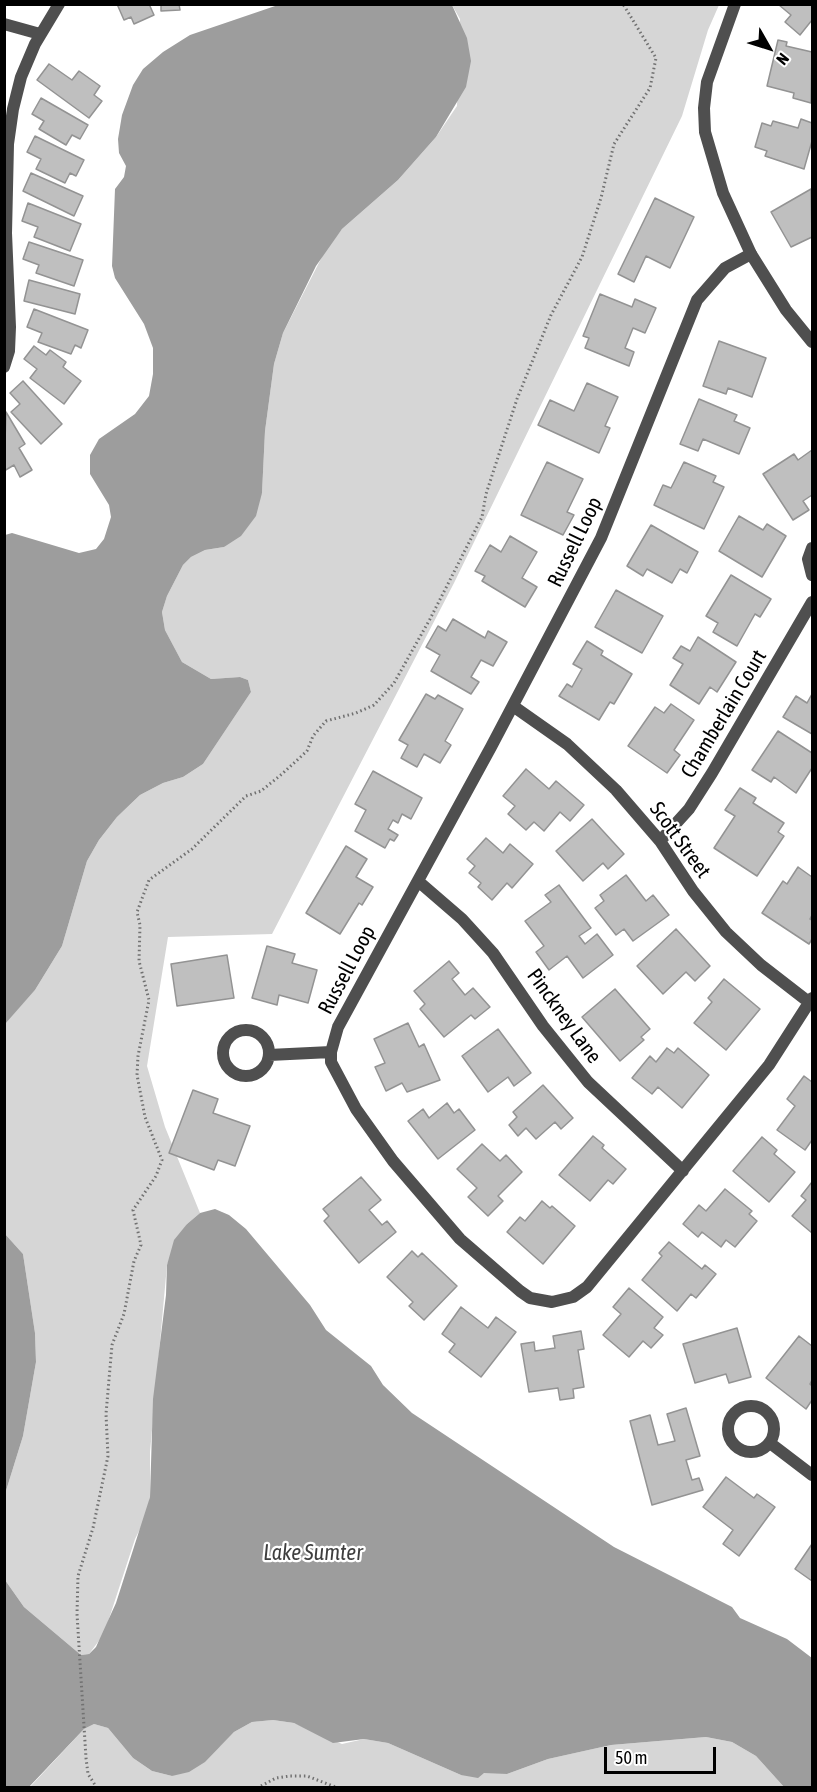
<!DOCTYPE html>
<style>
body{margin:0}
#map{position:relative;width:817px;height:1792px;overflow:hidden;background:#fff;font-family:"Asap Condensed",sans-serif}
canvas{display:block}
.frame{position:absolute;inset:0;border:6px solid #000;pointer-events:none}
.north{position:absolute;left:739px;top:18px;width:60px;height:60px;-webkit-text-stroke:4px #fff;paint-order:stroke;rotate:129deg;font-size:16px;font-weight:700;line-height:24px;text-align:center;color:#000}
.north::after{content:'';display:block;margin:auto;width:21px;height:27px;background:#000;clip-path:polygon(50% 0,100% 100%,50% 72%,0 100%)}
.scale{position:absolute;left:604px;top:1747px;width:112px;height:27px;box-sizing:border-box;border:3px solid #000;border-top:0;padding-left:8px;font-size:18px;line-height:21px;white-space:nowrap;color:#000;-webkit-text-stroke:4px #fff;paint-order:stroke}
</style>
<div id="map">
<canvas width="817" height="1792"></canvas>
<div class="frame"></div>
<div class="north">N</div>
<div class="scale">50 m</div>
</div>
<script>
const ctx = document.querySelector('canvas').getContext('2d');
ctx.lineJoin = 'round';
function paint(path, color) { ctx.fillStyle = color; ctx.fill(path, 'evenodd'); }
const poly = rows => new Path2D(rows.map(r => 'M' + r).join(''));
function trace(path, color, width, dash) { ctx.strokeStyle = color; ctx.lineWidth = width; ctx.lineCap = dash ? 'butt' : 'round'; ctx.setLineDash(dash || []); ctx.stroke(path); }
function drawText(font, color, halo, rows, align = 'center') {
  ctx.font = font + ' "Asap Condensed",sans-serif'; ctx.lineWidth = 4.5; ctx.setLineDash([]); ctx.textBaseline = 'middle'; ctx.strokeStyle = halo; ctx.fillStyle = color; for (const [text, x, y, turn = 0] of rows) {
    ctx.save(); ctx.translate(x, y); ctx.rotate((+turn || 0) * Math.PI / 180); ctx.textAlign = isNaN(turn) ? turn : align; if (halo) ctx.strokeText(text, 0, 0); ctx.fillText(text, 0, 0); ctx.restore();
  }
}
paint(poly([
 [452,5,719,5,708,30,682,116,454,583,272,934,168,937,147,1066,165,1127,200,1213,187,1224,167,1265,150,1452,150,1497,146,1517,135,1539,104,1634,89,1654,81,1655,24,1607,5,1580,5,1494,23,1436,36,1362,35,1333,23,1254,5,1234,4,1024,35,990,62,946,87,861,99,840,117,817,140,795,163,783,183,777,203,764,251,692,248,680,240,677,211,679,182,662,165,630,162,612,167,596,183,565,191,557,205,550,224,547,262,493,265,431,274,364,283,333,326,249,342,229,398,180,436,137,457,106,460,19],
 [273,1720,294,1723,342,1744,364,1739,388,1743,461,1775,497,1772,507,1774,548,1759,611,1745,706,1737,732,1742,756,1756,784,1787,29,1788,84,1729,94,1724,108,1728,133,1758,152,1771,172,1776,220,1746,234,1732,252,1722]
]), '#d6d6d6');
paint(poly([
 [281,4,452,5,467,38,471,61,466,87,436,137,398,180,342,229,316,266,283,333,274,364,265,431,262,493,256,516,241,536,224,547,205,550,191,557,183,565,167,596,162,612,165,630,182,662,211,679,240,677,248,680,251,692,203,764,183,777,163,783,140,795,117,817,99,840,87,861,62,946,35,990,5,1024,5,535,12,533,79,553,96,549,104,539,111,517,109,505,90,474,90,455,99,439,135,414,149,396,153,374,153,348,144,324,115,278,112,266,115,189,124,177,126,166,119,153,118,139,122,115,133,85,143,69,163,52,190,35],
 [215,1209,229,1215,246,1229,310,1305,326,1330,371,1366,383,1385,412,1413,614,1547,732,1607,740,1618,787,1639,812,1658,812,1787,784,1787,756,1756,732,1742,706,1737,611,1745,548,1759,507,1774,484,1773,478,1778,461,1775,388,1743,364,1739,333,1743,294,1723,273,1720,252,1722,234,1732,205,1762,189,1772,172,1776,152,1771,133,1758,108,1728,94,1724,84,1729,29,1787,5,1787,5,1580,24,1607,81,1655,89,1654,96,1647,116,1603,150,1497,153,1399,166,1295,167,1265,174,1240,187,1224,200,1213],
 [5,1234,23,1254,35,1333,36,1362,23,1436,5,1494]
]), '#9d9d9d');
const building = poly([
 [117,4,149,4,154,15,134,24,131,17,124,20,117,4],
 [161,4,179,4,180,10,161,11,161,4],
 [812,4,812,20,800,35,785,22,791,15,779,5,812,4],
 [778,40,787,42,786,46,812,52,811,103,793,98,794,93,767,86,778,40],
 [49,64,72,80,79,71,100,86,94,95,102,101,89,118,37,80,49,64],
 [41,98,88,125,80,139,72,135,66,145,39,129,44,121,32,114,41,98],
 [801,119,812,123,812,141,804,169,765,156,767,151,755,147,762,123,771,126,773,121,798,128,801,119],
 [35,136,84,160,76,176,70,173,65,183,36,169,41,159,27,152,35,136],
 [31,173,83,196,74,216,23,191,31,173],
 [811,189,812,237,791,247,771,212,811,189],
 [655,198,694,217,670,268,646,256,634,282,618,274,655,198],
 [28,203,81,224,70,251,34,237,38,227,22,221,28,203],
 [29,242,83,260,74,286,36,273,39,265,23,259,29,242],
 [29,280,80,294,75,314,24,301,29,280],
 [600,294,632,307,635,299,656,308,645,333,633,328,625,348,634,352,629,366,585,348,589,338,583,336,600,294],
 [34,309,88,330,81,348,75,345,71,354,38,342,42,333,27,327,34,309],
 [719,341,766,358,752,397,728,388,726,394,703,386,719,341],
 [34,346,46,355,50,350,66,362,63,367,81,381,64,404,30,378,37,369,24,359,34,346],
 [23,381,62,424,41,444,11,412,20,404,10,393,23,381],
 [587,383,618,397,605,426,610,428,599,453,538,425,550,400,574,411,587,383],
 [699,399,737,415,734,421,750,428,739,454,703,439,698,451,680,444,699,399],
 [6,412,25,444,19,448,32,470,20,477,14,465,4,471,6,412],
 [812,450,812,495,803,501,809,510,793,520,763,474,794,454,798,460,812,450],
 [547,462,583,479,567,512,574,515,563,535,521,515,547,462],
 [684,462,716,476,713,482,724,487,704,529,654,505,663,485,671,488,684,462],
 [739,516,763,530,767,524,786,536,762,577,719,551,739,516],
 [651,525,698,552,687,573,680,569,672,583,647,569,643,576,627,566,651,525],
 [510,536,537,552,522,578,537,587,525,607,482,581,485,576,475,571,490,545,501,552,510,536],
 [731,575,771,599,760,617,755,614,737,646,713,632,718,623,706,616,731,575],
 [616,590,663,616,642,653,595,627,616,590],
 [453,619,485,638,488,631,507,642,493,666,481,660,471,677,479,682,471,694,431,671,440,655,426,647,438,626,446,631,453,619],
 [698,637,736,662,717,692,710,687,699,704,670,685,683,664,673,658,681,646,690,651,698,637],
 [587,641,603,651,601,655,632,674,614,704,610,702,599,720,559,696,567,684,572,687,582,669,573,664,587,641],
 [426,694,435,699,438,695,463,709,445,741,451,745,440,763,424,754,417,767,401,758,408,745,399,740,426,694],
 [812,694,812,734,783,717,796,696,807,703,812,694],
 [671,704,694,720,674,750,680,755,667,773,628,746,655,707,664,713,671,704],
 [778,731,812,753,812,768,796,793,774,777,771,782,752,770,778,731],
 [526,769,549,789,556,781,584,805,570,821,560,812,544,831,534,822,526,830,508,814,515,806,503,796,526,769],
 [373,771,422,798,411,819,402,814,398,823,393,820,388,829,398,835,394,841,390,839,385,848,355,831,366,810,355,804,373,771],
 [740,788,756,798,753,803,784,823,778,832,784,836,757,876,714,848,735,816,725,810,740,788],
 [592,819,624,854,608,869,603,863,583,881,556,851,592,819],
 [486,838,503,853,510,844,533,864,512,888,507,883,492,900,478,887,481,883,469,873,475,866,467,859,486,838],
 [346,846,367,859,356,877,373,887,362,905,359,903,340,934,306,913,346,846],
 [798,867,812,877,812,915,810,919,812,920,812,939,809,944,762,913,783,881,787,884,798,867],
 [626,875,646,901,653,895,669,915,633,941,624,929,616,935,595,908,604,901,600,895,626,875],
 [559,885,591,928,579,936,585,944,597,934,613,955,583,978,567,956,549,970,536,952,544,946,525,921,551,902,545,895,559,885],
 [676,929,710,966,695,981,686,972,663,994,637,966,676,929],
 [267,946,295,954,292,963,317,970,308,1003,279,995,277,1005,252,998,267,946],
 [227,955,234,998,177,1006,171,964,227,955],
 [449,961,459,973,452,979,465,995,473,988,490,1007,475,1019,471,1015,444,1037,420,1009,425,1004,414,991,449,961],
 [724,979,760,1009,726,1050,694,1023,712,1002,708,998,724,979],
 [615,989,650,1029,641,1037,644,1040,620,1061,582,1017,615,989],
 [408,1023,419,1047,424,1044,440,1080,407,1092,402,1083,386,1091,375,1067,385,1063,374,1039,408,1023],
 [498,1029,531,1073,514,1086,508,1077,488,1092,462,1056,498,1029],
 [667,1048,674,1053,678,1048,709,1075,682,1108,658,1087,652,1094,632,1078,650,1056,656,1062,667,1048],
 [804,1076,812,1082,812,1140,805,1150,777,1130,795,1106,787,1099,804,1076],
 [543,1085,573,1118,561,1129,555,1122,536,1139,526,1128,518,1136,509,1125,517,1117,513,1112,543,1085],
 [193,1090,218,1099,213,1113,250,1126,235,1166,218,1160,214,1170,169,1153,193,1090],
 [447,1103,454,1113,459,1109,475,1130,438,1159,408,1121,423,1109,429,1118,447,1103],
 [593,1136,604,1145,602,1148,626,1169,613,1184,608,1180,590,1201,559,1175,593,1136],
 [762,1137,777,1150,774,1154,795,1172,769,1202,733,1171,762,1137],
 [482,1144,500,1161,506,1155,522,1172,498,1196,503,1201,488,1216,468,1197,477,1188,457,1169,482,1144],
 [361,1177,381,1200,369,1210,382,1225,387,1221,396,1232,359,1263,324,1221,329,1216,323,1209,361,1177],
 [812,1182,812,1233,792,1216,806,1200,801,1196,812,1182],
 [725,1189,752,1211,749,1214,757,1221,735,1247,726,1240,721,1247,702,1232,698,1237,683,1224,699,1205,706,1211,725,1189],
 [542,1201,550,1208,552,1206,575,1226,543,1264,507,1232,520,1217,525,1221,542,1201],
 [669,1242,702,1269,705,1265,716,1274,696,1298,691,1294,677,1311,642,1280,662,1256,659,1253,669,1242],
 [412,1251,418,1257,422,1253,457,1286,424,1320,409,1306,413,1302,387,1277,412,1251],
 [629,1288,663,1317,654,1328,663,1335,651,1348,643,1341,629,1357,603,1335,621,1314,613,1307,629,1288],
 [461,1307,488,1328,496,1317,516,1332,481,1377,449,1352,455,1344,442,1334,461,1307],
 [737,1328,751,1377,729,1383,726,1374,695,1383,683,1344,737,1328],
 [581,1331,584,1349,578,1350,584,1387,573,1389,574,1398,560,1400,558,1388,529,1392,521,1344,534,1342,535,1351,555,1348,553,1336,581,1331],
 [799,1336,812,1346,812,1380,810,1384,812,1386,812,1400,806,1409,766,1378,799,1336],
 [686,1408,700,1456,686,1460,692,1480,699,1478,703,1490,652,1505,630,1421,650,1415,658,1445,675,1441,667,1414,686,1408],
 [726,1477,754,1498,757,1494,775,1507,739,1556,723,1544,733,1530,703,1507,726,1477],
 [812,1544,812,1581,795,1569,812,1544]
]);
paint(building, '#bfbfbf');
trace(building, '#939393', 1.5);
trace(poly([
 [97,1788,88,1774,86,1758,77,1614,78,1576,93,1528,108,1456,106,1414,112,1345,124,1314,134,1261,141,1245,133,1210,156,1176,162,1160,145,1117,137,1075,138,1056,149,1000,139,961,140,925,137,912,149,880,192,849,246,796,261,791,282,774,307,751,313,736,326,721,356,713,374,705,394,683,430,619,482,517,486,494,517,399,551,315,582,257,601,198,614,144,650,88,656,58,623,4],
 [257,1788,276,1778,290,1776,307,1776,338,1788]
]), '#717171', 3, [1.5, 3]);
trace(poly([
 [4,24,40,34],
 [751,254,725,268,697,300,601,538,491,747,338,1027,331,1052,331,1062,356,1109,393,1161,460,1239,520,1291,530,1298,552,1302,573,1297,587,1287,769,1065,812,998],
 [4,367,9,351,10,327,6,233,8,144,13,109,21,77,35,44,59,4],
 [812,548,808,559,812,575],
 [513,706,567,744,616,790,660,841,693,891,726,932,761,965,810,1003],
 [660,841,689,809,712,773,812,602],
 [418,881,462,919,493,953,543,1026,588,1082,683,1171],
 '223 1053a23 23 0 1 1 46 0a23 23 0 1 1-46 0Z',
 [269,1055,331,1052],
 '728 1429a23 23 0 1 1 46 0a23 23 0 1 1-46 0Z',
 [770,1443,812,1475]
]), '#4f4f4f', 12);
trace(poly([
 [735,4,707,82,704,108,705,132,723,193,751,254,786,310,812,342]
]), '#4f4f4f', 12);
drawText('21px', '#000', '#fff', [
 ["Russell Loop",575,542,-64],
 ["Chamberlain Court",724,714,-59],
 ["Scott Street",680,840,54],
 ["Russell Loop",347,970,-62],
 ["Pinckney Lane",564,1016,54]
]);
drawText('italic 22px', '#3e3e3e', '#fff', [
 ["Lake Sumter",313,1553]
]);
</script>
